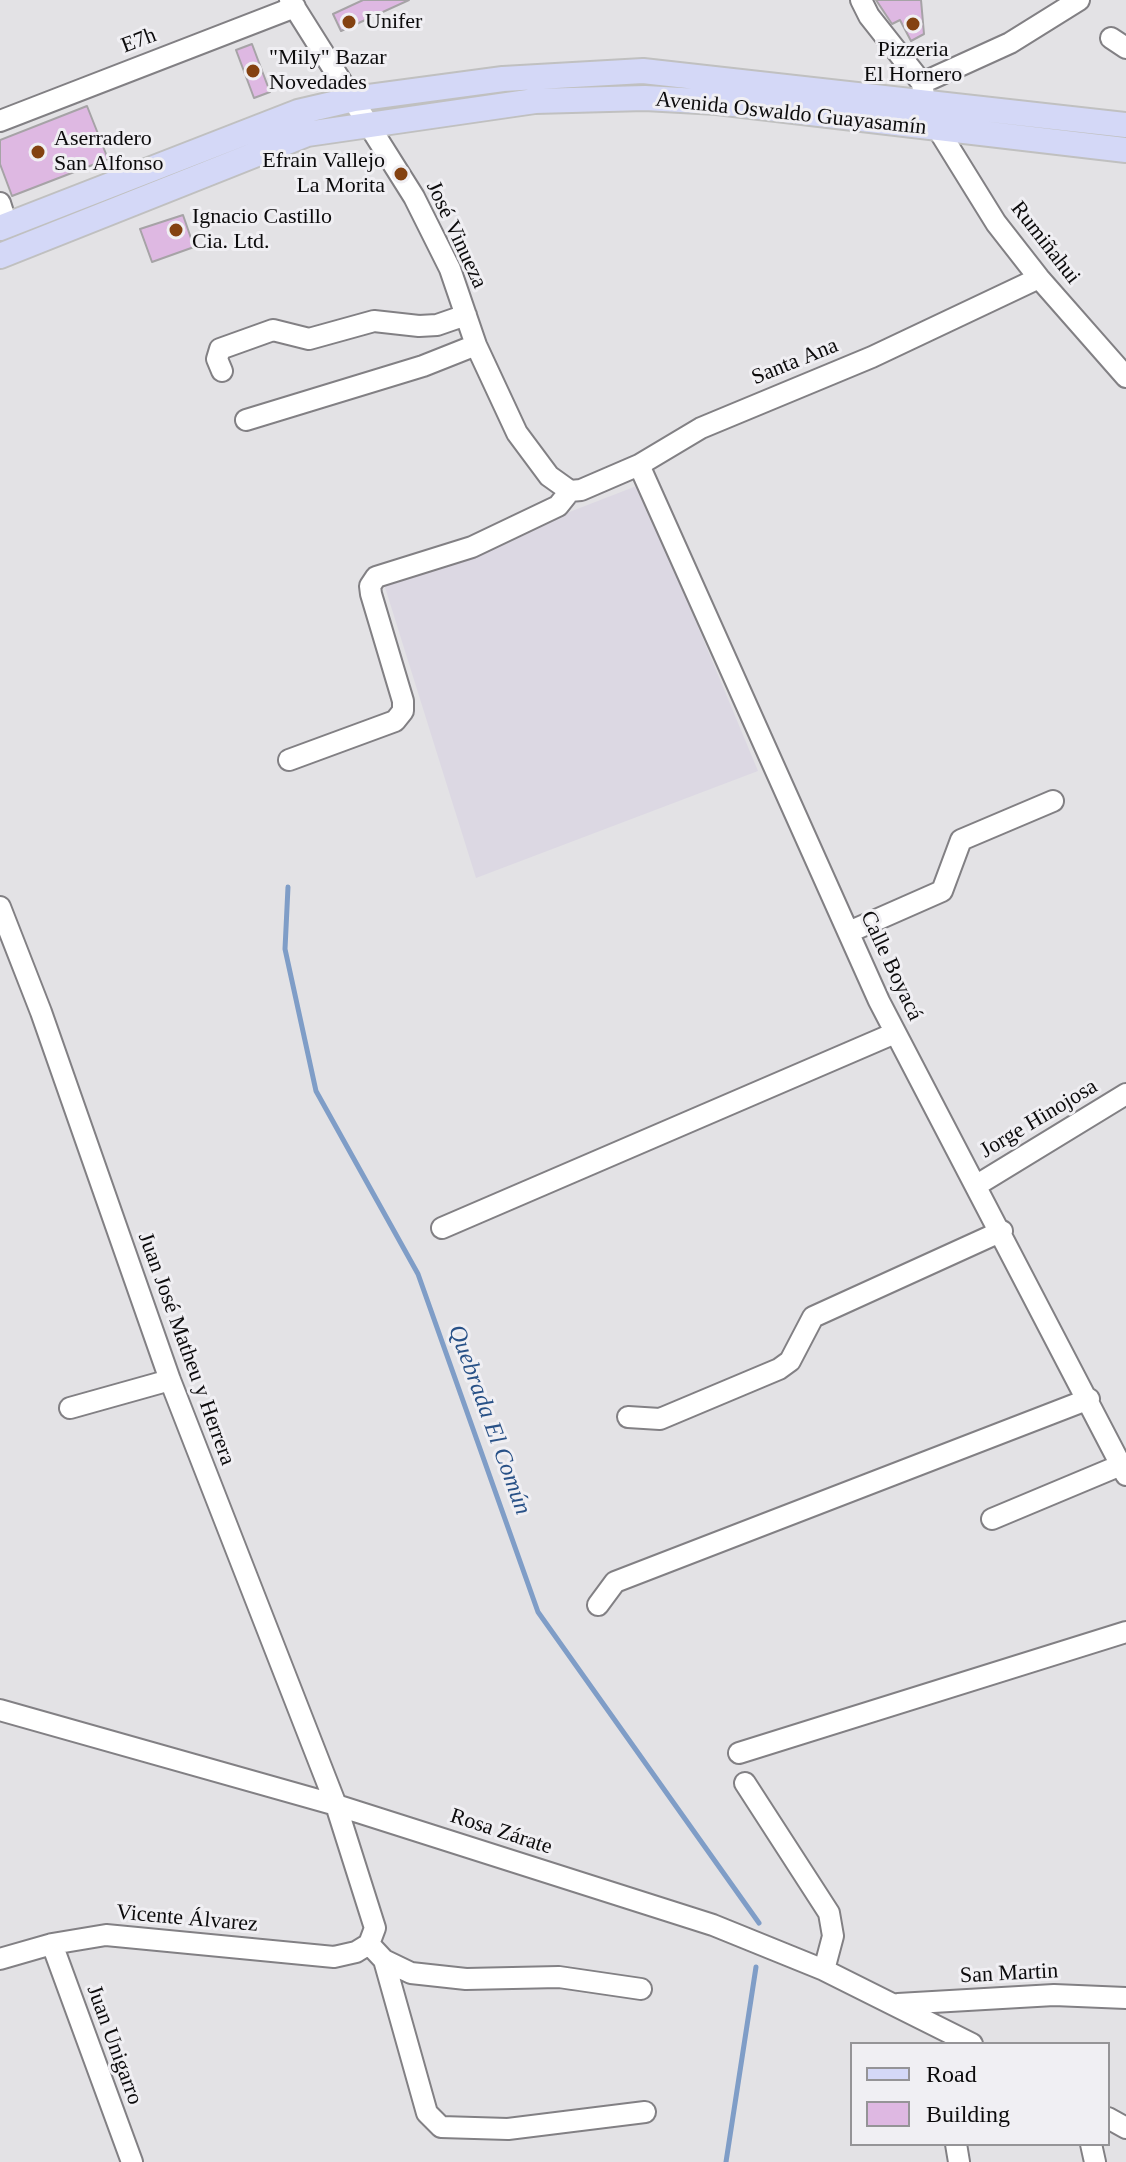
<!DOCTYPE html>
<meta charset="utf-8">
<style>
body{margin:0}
#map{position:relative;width:1126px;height:2162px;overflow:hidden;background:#e3e2e5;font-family:Georgia,serif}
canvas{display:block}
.legend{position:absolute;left:850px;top:2042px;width:260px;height:104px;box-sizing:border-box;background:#f0eff3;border:2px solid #959497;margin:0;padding:10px 14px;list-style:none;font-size:24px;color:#0c0b0c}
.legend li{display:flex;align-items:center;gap:16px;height:40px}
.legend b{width:40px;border:2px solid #959497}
</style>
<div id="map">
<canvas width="1126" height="2162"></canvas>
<ul class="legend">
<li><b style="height:10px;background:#d4d8f7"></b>Road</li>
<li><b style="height:22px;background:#deb8e2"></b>Building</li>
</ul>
</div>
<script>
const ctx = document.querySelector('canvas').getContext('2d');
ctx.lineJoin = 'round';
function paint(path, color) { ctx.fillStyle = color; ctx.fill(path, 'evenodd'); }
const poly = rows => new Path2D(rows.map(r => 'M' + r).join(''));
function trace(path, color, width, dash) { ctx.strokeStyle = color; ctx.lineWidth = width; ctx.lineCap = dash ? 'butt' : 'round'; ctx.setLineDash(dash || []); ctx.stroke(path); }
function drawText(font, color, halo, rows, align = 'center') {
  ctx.font = font + ' Georgia,serif'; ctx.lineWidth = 6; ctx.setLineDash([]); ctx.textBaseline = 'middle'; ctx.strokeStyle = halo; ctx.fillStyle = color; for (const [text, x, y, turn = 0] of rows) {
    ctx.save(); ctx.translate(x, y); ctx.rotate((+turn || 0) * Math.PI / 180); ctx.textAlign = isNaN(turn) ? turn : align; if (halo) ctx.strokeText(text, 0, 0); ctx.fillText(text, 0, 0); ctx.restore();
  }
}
paint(poly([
 [639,485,758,771,476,878,384,584]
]), '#dcd8e3');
trace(poly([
 [288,887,285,949,316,1091,418,1274,538,1612,759,1923],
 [726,2162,756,1967]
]), '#7f9dc7', 5);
const building = poly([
 [363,0,409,0,341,31,333,14,363,0],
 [876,0,921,0,924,34,911,41,900,20,892,24,876,0],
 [252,44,270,92,254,98,236,50,252,44],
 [87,106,108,159,12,196,0,164,0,140,87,106],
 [183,215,194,247,152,262,140,229,183,215]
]);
paint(building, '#deb8e2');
trace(building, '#a6a3a6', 2);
const minor = poly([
 [290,0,414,197,450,269,476,345,517,433,549,476,570,491],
 [861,0,869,16,922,83,924,96],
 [1111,38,1126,48],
 [922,83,1010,43,1079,0],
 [0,121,295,7],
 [939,131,996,223,1039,278,1126,377],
 [0,203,7,225],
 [222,371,217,359,220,349,273,330,309,339,374,321,419,326,437,325,466,315],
 [246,420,423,366,476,345],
 [639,465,879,1001,1126,1475],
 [570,491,581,490,639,465,701,428,872,357,1039,278],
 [289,760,395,721,403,711,403,701,371,594,370,586,376,577,472,547,558,506,570,491],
 [0,907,41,1012,170,1380,336,1805,375,1928,369,1944],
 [849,932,942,891,961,840,1053,801],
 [977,1185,1126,1094],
 [442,1228,895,1033],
 [70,1408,170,1380],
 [628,1417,660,1419,779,1369,790,1361,813,1317,1002,1231],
 [992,1519,1121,1465],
 [598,1605,615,1582,1089,1399],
 [0,1710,336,1805,713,1925,824,1970,972,2044],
 [739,1753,1126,1632],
 [745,1783,829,1913,833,1936,824,1970],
 [52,1944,132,2162],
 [369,1944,384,1960,427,2113,441,2127,508,2129,645,2112],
 [0,1959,52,1944,106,1935,334,1957,356,1952,369,1944],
 [384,1960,411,1973,466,1979,559,1977,641,1989],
 [898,2004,1054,1995,1126,1998],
 [1108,2118,1126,2128],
 [956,2144,959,2162],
 [1091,2144,1095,2162]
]);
const major = poly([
 [0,228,298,112,354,99,503,79,643,71,1126,125],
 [0,256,307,134,535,101,645,98,717,102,1126,150]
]);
trace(minor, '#828084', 24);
trace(major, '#c0c0c0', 28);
trace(minor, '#fff', 20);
trace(major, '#d4d8f7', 24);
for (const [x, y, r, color] of [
 [349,22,8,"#844211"],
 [913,24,8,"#844211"],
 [253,71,8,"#844211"],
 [38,152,8,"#844211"],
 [401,174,8,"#844211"],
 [176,230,8,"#844211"]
]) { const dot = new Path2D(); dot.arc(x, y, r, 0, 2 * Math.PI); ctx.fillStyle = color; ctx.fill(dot); trace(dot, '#f0eff3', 3); }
drawText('22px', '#0c0b0c', '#f0eff3', [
 ["Unifer",365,22],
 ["Pizzeria",913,50,"center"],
 ["El Hornero",913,75,"center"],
 ["\"Mily\" Bazar",269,58],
 ["Novedades",269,83],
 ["Aserradero",54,139],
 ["San Alfonso",54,164],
 ["Efrain Vallejo",385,161,"right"],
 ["La Morita",385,186,"right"],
 ["Ignacio Castillo",192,217],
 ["Cia. Ltd.",192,242]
], 'left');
drawText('22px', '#0c0b0c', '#f0eff3', [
 ["E7h",139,41,-21],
 ["Avenida Oswaldo Guayasamín",791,114,6],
 ["José Vinueza",456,235,65],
 ["Rumiñahui",1045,243,52],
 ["Santa Ana",795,362,-22],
 ["Calle Boyacá",891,966,65],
 ["Jorge Hinojosa",1039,1119,-31],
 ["Juan José Matheu y Herrera",186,1349,70],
 ["Rosa Zárate",501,1832,18],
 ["Vicente Álvarez",187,1919,5],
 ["San Martin",1009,1974,-3],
 ["Juan Unigarro",114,2045,70]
]);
drawText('italic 24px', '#285187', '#f0eff3', [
 ["Quebrada El Común",489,1420,70]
]);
</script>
